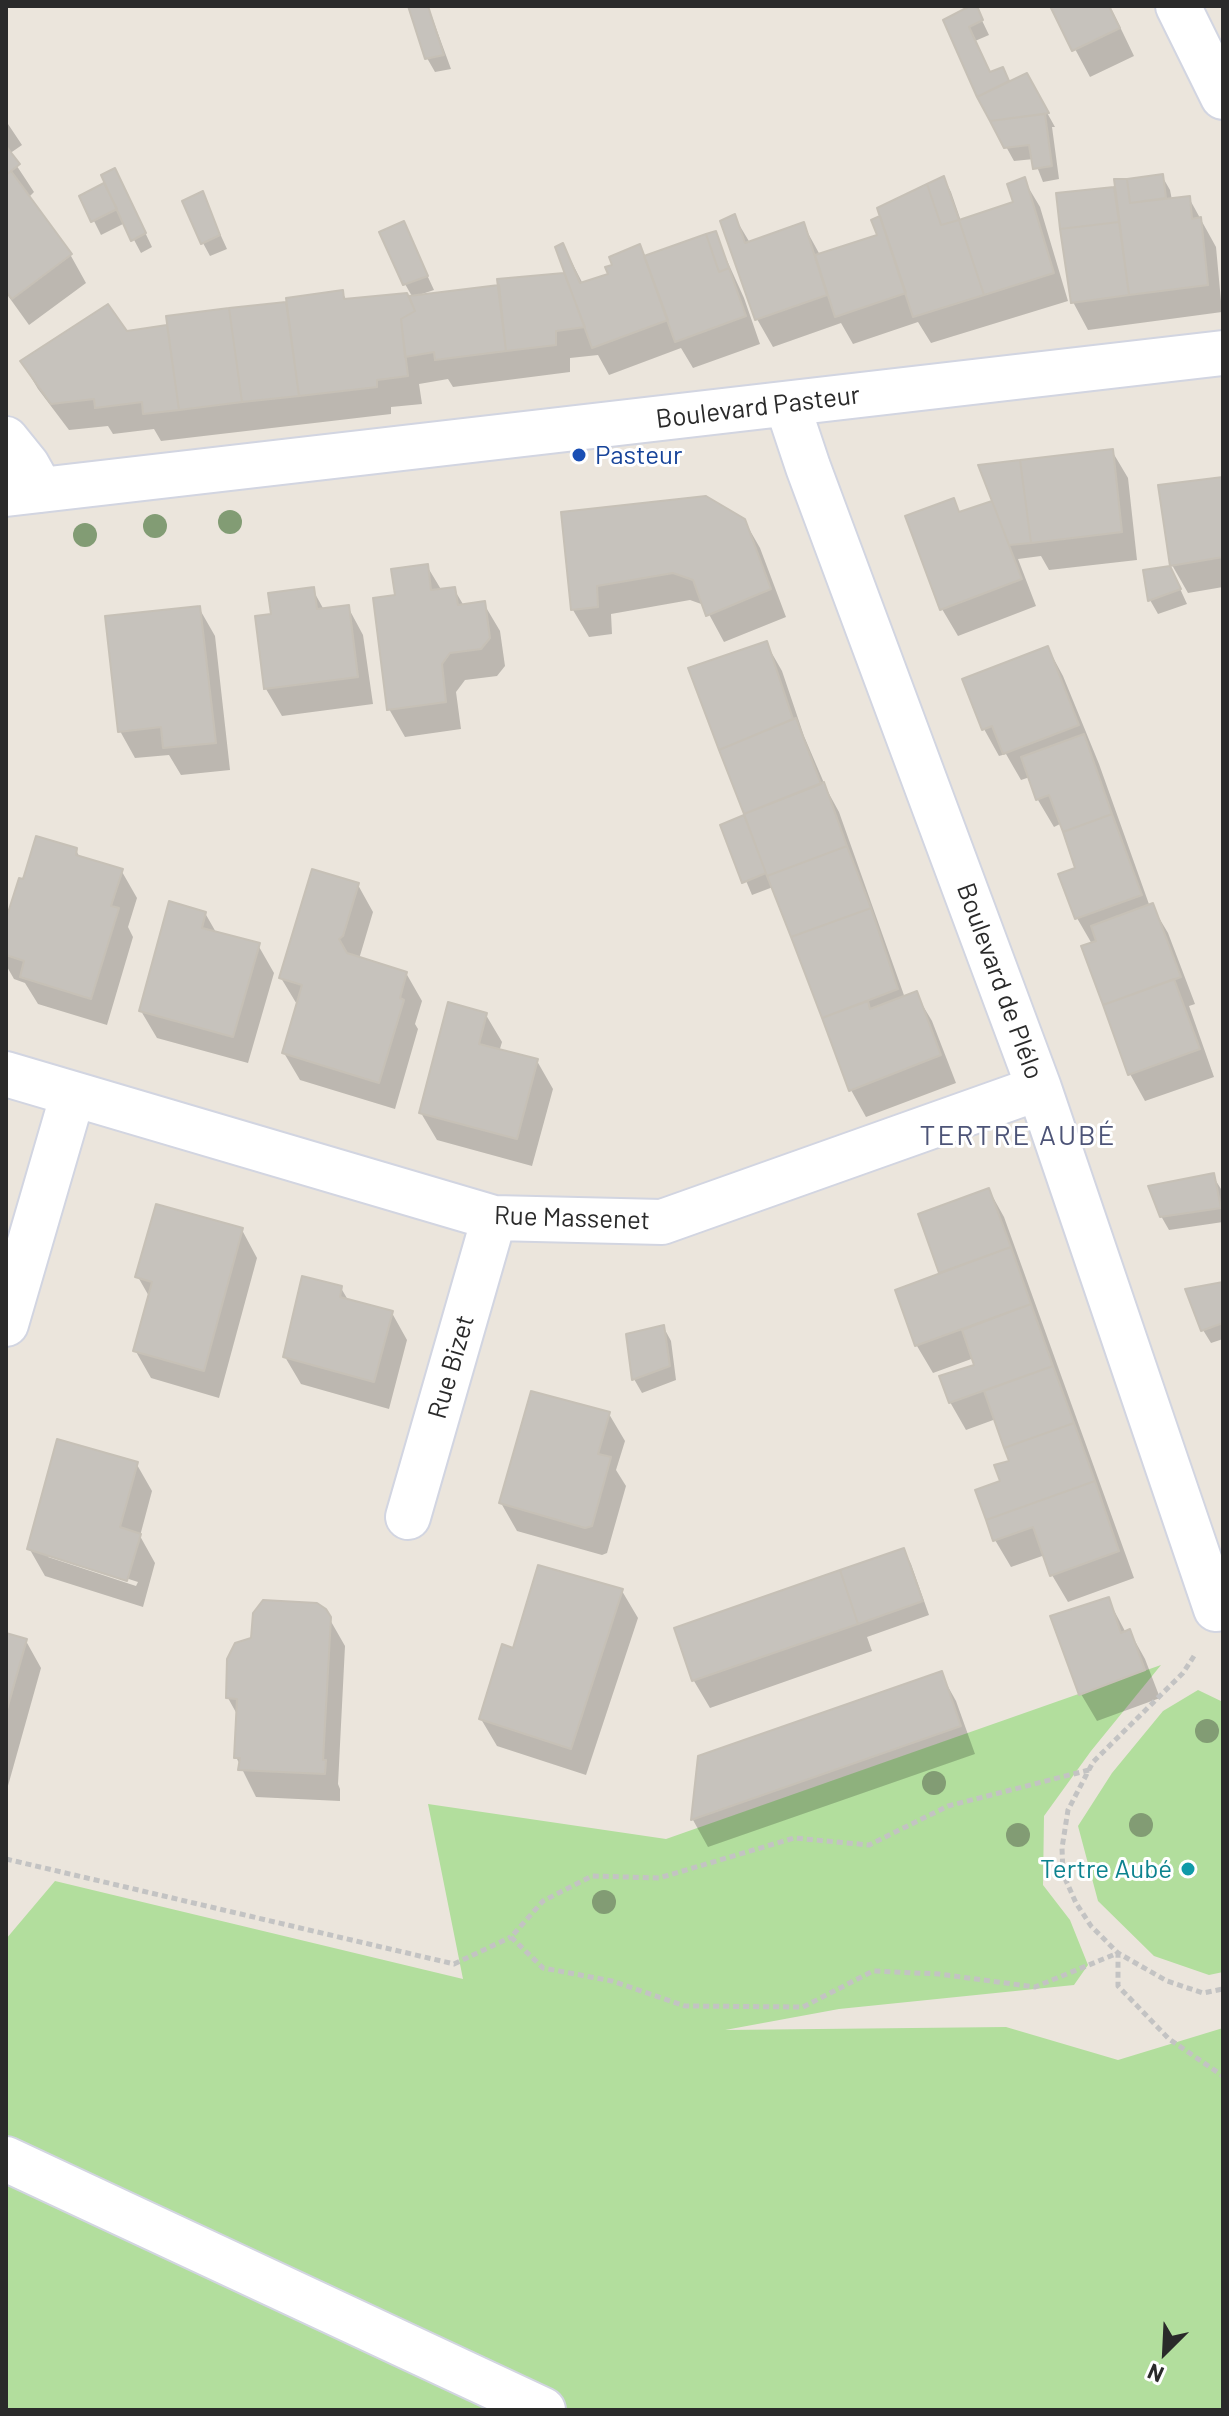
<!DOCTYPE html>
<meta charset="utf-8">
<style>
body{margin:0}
#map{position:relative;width:1229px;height:2416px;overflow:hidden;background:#ebe5dc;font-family:Barlow,sans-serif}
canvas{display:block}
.frame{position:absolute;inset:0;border:8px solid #2a2a2a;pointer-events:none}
.north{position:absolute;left:1125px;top:2312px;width:80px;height:80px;-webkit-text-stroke:6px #fff;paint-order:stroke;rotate:204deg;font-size:22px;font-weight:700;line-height:32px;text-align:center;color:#2a2a2a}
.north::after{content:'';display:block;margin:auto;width:28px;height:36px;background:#2a2a2a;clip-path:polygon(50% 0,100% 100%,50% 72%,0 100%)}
</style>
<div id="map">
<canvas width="1229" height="2416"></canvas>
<div class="frame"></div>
<div class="north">N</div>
</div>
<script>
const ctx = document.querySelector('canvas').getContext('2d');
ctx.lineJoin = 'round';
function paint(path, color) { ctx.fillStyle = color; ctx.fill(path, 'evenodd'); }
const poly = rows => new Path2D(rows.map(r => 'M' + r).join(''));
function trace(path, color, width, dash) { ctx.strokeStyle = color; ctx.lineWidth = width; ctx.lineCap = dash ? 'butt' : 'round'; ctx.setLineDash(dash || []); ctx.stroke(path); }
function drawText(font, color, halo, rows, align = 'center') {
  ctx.font = font + ' Barlow,sans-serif'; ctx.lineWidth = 6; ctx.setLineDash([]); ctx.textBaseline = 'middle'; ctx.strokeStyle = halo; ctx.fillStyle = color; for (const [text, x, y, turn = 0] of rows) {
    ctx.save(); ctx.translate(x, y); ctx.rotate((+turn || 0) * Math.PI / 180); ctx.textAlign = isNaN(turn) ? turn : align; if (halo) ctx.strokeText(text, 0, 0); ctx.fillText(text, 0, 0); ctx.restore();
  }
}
paint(poly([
 [1161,1665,1091,1751,1044,1816,1043,1885,1070,1920,1088,1965,1074,1985,839,2009,725,2030,1006,2027,1118,2060,1223,2028,1223,2410,6,2410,6,1939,55,1881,463,1979,428,1804,666,1839],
 [1198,1690,1223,1702,1223,1972,1209,1975,1154,1956,1098,1901,1078,1826,1112,1773,1163,1711]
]), '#b2de9d');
paint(poly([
 [411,6,428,6,451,69,435,72,427,58],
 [975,6,989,35,975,41,991,74,1002,69,1010,83,1026,75,1055,127,1052,127,1059,179,1043,182,1034,159,1014,161,978,96,946,20],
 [1052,6,1110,6,1134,56,1090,77],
 [6,121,22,145,9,154,34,192,28,198,71,256,86,283,29,325,6,293],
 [1162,176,1170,190,1172,200,1189,198,1216,247,1222,312,1088,330,1073,302,1113,189,1118,197],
 [944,178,951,192,961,221,1016,203,1024,180,1040,207,1068,301,931,343,918,322,853,344,841,323,773,347,757,319,722,222,734,216,750,243,803,224,820,255,879,236],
 [107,183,122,184,152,247,141,253,125,223,101,235,82,197],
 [202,194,227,249,210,256,203,243],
 [403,223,434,290,419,295,501,287,500,281,567,275,563,245,583,284,610,275,640,247,646,258,715,234,744,298,760,344,693,368,681,348,609,375,598,355,570,358,570,372,453,387,448,379,419,384,422,404,391,407,391,414,161,441,154,429,113,434,108,426,69,430,38,389,22,362,126,333,170,327,169,317,289,304,342,292,347,301,413,298,405,284],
 [1112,451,1128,478,1137,560,1049,570,1041,556,1018,559,1036,606,958,636,942,609,953,501,960,514,994,502],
 [1223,479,1223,587,1188,593,1172,565],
 [563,514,744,520,760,548,786,617,724,642,704,605,690,600,611,614,612,634,589,637,573,610],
 [427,566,442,591,454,589,464,606,484,604,500,631,505,666,497,676,465,680,456,692,461,729,405,737,389,709,397,597],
 [1177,582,1187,604,1158,614,1150,600],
 [313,590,324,610,348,607,363,635,373,704,282,716,266,689,273,616],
 [199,608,215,636,230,770,181,775,169,755,135,758,120,731],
 [766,643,782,671,804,736,827,790,839,812,905,998,916,994,932,1021,956,1083,866,1117,851,1090,773,887,752,895,723,826,746,817,690,669],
 [1048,648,1063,676,1099,764,1150,907,1152,906,1168,933,1195,1004,1189,1006,1214,1077,1145,1101,1130,1074,1092,944,1077,918,1078,869,1062,823,1054,827,1038,800,1030,777,1021,780,1006,754,999,756,984,729],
 [76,850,80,858,121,870,137,898,128,927,133,937,107,1025,38,1004,25,983,14,979,6,965,6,926,25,881],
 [358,885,373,912,359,959,406,973,422,1001,415,1024,418,1029,395,1109,300,1080,284,1053,298,1006,281,978],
 [205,913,217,934,258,945,274,973,248,1063,157,1038,141,1011],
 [486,1015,502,1042,499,1052,537,1061,553,1089,532,1166,437,1140,421,1113],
 [1213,1176,1221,1189,1223,1222,1169,1230,1161,1216],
 [989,1190,1004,1217,1134,1578,1068,1602,1052,1575,1045,1555,1011,1567,995,1540,977,1491,1002,1483,1011,1462,996,1419,966,1430,950,1402,977,1366,974,1358,933,1373,917,1346,898,1291,942,1274,921,1215],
 [242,1230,257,1258,219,1398,151,1378,135,1350,150,1298,138,1277],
 [1223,1284,1223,1339,1211,1343,1203,1330],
 [341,1288,348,1300,392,1313,407,1340,389,1409,301,1384,285,1357],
 [664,1328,671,1341,676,1380,642,1393,634,1379,628,1336],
 [609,1414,625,1441,616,1470,626,1486,607,1553,602,1555,517,1531,501,1503],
 [136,1463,152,1491,140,1536,155,1563,143,1607,45,1576,29,1548],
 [48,1553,138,1582,136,1586,48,1557],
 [904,1550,911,1564,929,1615,867,1637,872,1651,710,1708,694,1681,676,1629],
 [622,1591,638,1618,586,1775,497,1746,481,1719,514,1650],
 [1108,1599,1126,1633,1130,1632,1145,1659,1160,1698,1097,1721,1081,1694],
 [325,1611,345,1646,338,1784,340,1789,340,1801,256,1797,236,1757,238,1716,228,1698,253,1640],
 [6,1635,26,1641,41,1668,6,1793],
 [941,1674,956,1701,975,1754,708,1847,693,1820,700,1758]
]), '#0003');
const building = poly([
 [408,6,428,6,444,55,425,59,408,6],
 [970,6,977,6,983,20,969,27,990,72,1003,67,1009,81,977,97,943,20,970,6],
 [1050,6,1109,6,1120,28,1072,51,1050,6],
 [1027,73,1049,113,990,121,977,97,1027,73],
 [1045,114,1052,166,1033,169,1029,145,1004,148,990,121,1045,114],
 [6,146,20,164,6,175,6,146],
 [115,168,146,233,131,241,101,175,115,168],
 [11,171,72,254,12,299,6,291,6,175,11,171],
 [1163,174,1166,198,1130,203,1127,179,1163,174],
 [944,176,959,220,941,225,927,184,944,176],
 [1025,177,1054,273,984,295,959,220,1013,202,1007,184,1025,177],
 [1127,179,1130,203,1190,196,1192,219,1201,217,1208,285,1129,295,1114,179,1127,179],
 [104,183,117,209,91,222,79,196,104,183],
 [927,184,941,225,959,220,984,295,913,317,877,208,927,184],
 [1114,187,1119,222,1060,229,1056,193,1114,187],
 [203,191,220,235,201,244,182,201,203,191],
 [735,214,745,243,804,222,827,295,755,320,720,221,735,214],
 [880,216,906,293,835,317,815,255,877,235,871,220,880,216],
 [404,221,428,276,403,285,379,232,404,221],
 [1119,222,1129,295,1071,303,1060,229,1119,222],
 [716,231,729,268,719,272,706,234,716,231],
 [706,234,719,272,729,268,746,316,675,342,644,256,706,234],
 [563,243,580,283,608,274,605,267,612,265,609,257,640,244,668,320,592,348,555,247,563,243],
 [564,273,585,327,556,331,556,345,506,351,497,279,564,273],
 [499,285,506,351,435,360,434,352,405,357,401,319,415,311,409,296,499,285],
 [343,290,344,299,407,293,415,311,401,319,408,376,377,380,377,387,299,396,286,298,343,290],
 [286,302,299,396,242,402,229,308,286,302],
 [108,304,127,331,167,325,179,410,143,414,142,402,95,408,94,399,51,404,20,361,108,304],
 [229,308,242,402,179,410,166,316,229,308],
 [1113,449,1122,532,1031,543,1020,460,1113,449],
 [1020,460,1031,543,1009,545,978,465,1020,460],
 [1223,477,1223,557,1170,566,1158,485,1223,477],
 [706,496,745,519,771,589,706,616,693,580,673,573,597,586,598,607,571,610,561,512,706,496],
 [954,498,959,512,992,501,1022,579,940,610,905,516,954,498],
 [428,564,431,590,455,587,458,605,485,601,490,638,481,649,450,653,442,664,446,702,387,710,373,598,395,595,391,569,428,564],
 [1170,566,1181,589,1148,601,1143,570,1170,566],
 [314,587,317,609,349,605,358,677,264,689,255,616,271,614,268,593,314,587],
 [200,606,216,743,163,748,161,727,118,732,105,616,200,606],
 [767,641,793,719,719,750,688,668,767,641],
 [1048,646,1079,725,1003,754,992,726,982,730,962,679,1048,646],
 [796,718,821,784,744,814,719,750,796,718],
 [1084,734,1112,814,1063,832,1049,795,1036,800,1021,757,1084,734],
 [824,782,847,846,767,876,744,814,824,782],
 [1112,814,1142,895,1075,919,1058,874,1075,868,1063,832,1112,814],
 [744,815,766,873,742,883,720,825,744,815],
 [36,836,77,848,76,855,123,869,111,906,119,908,91,999,20,977,24,961,6,955,6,919,19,878,23,879,36,836],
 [847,846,871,908,791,937,767,876,847,846],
 [312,869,359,883,343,936,339,939,347,953,407,972,400,998,404,1000,379,1083,282,1053,302,985,279,978,312,869],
 [169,901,206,912,202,928,260,943,233,1037,139,1011,169,901],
 [1153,903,1181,977,1103,1005,1081,946,1096,941,1091,926,1153,903],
 [871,908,898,989,822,1018,791,937,871,908],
 [1174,979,1200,1049,1128,1075,1103,1005,1174,979],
 [917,991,941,1055,849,1091,822,1018,868,1001,870,1009,917,991],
 [448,1002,487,1013,479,1044,538,1059,517,1139,419,1113,448,1002],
 [1214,1173,1221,1208,1160,1217,1148,1186,1214,1173],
 [989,1188,1011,1247,939,1273,918,1214,989,1188],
 [156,1204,243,1228,204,1371,133,1351,152,1282,135,1277,156,1204],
 [1011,1247,1031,1304,915,1346,895,1290,1011,1247],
 [302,1276,342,1286,340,1297,393,1311,374,1382,283,1357,302,1276],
 [1223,1282,1223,1323,1201,1331,1185,1289,1223,1282],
 [1031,1304,1053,1366,949,1403,939,1376,974,1365,962,1330,1031,1304],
 [664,1325,670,1366,632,1380,626,1334,664,1325],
 [1053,1366,1074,1423,1004,1448,984,1391,1053,1366],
 [531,1391,610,1412,598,1454,611,1457,592,1526,585,1528,499,1503,531,1391],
 [1074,1423,1095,1481,986,1520,975,1490,1000,1481,994,1465,1009,1461,1004,1448,1074,1423],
 [57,1439,138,1462,120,1527,141,1534,127,1581,27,1549,57,1439],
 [1095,1481,1119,1551,1050,1576,1033,1527,993,1541,986,1520,1095,1481],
 [904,1548,923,1601,858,1624,840,1570,904,1548],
 [538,1565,623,1589,571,1749,479,1719,502,1644,513,1648,538,1565],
 [840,1570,858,1624,692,1681,674,1628,840,1570],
 [1109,1597,1121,1633,1130,1629,1145,1670,1079,1695,1050,1616,1109,1597],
 [263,1600,317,1603,326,1609,331,1617,323,1760,326,1760,325,1774,238,1770,240,1758,234,1758,237,1699,226,1698,227,1659,235,1643,251,1638,253,1613,263,1600],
 [6,1633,27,1639,6,1713,6,1633],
 [942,1671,961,1726,691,1820,698,1756,942,1671]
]);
paint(building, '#c6c2bc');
trace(building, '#c6c0b6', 2);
const minor = poly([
 [1178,6,1223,97],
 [787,404,808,467,1039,1088,1216,1609],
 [6,439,27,465,41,490],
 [6,494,1223,353],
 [6,1074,494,1218,662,1222,1039,1088],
 [6,1324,73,1094],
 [408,1517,494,1218]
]);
const secondary = poly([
 [6,2159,543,2410]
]);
trace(minor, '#d2d5e1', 48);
trace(secondary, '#d2d5e1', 48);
trace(poly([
 [1194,1656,1183,1673,1093,1762,1068,1810,1062,1848,1063,1874,1076,1903,1091,1926,1118,1953,1167,1981,1203,1993,1223,1989],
 [1089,1770,948,1806,869,1845,794,1838,659,1878,592,1876,543,1901,511,1937,543,1968,612,1981,685,2006,803,2007,873,1971,939,1974,1035,1987,1118,1953,1118,1986,1169,2039,1223,2076],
 [6,1859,454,1964,511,1937]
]), '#c3c3c3', 5, [6, 4]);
trace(minor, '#fff', 44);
trace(secondary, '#fff', 44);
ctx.fillStyle = '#829c74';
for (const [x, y] of [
 [230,522],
 [155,526],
 [85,535],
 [1207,1731],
 [934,1783],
 [1141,1825],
 [1018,1835],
 [604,1902]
]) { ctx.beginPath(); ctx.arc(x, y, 12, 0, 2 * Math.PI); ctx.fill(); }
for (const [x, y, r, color] of [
 [579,455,8,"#1a4fb4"],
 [1188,1869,8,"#0f9aa8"]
]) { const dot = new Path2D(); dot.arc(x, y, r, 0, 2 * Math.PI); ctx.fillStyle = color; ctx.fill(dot); trace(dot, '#fff', 3); }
drawText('26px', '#2a2a2a', '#fff', [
 ["Boulevard Pasteur",758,407,-7],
 ["Boulevard de Plélo",1000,981,70],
 ["Rue Massenet",572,1218,2],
 ["Rue Bizet",451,1367,-74]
]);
drawText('26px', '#164399', '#fff', [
 ["Pasteur",595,455]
], 'left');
drawText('26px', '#0d838f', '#fff', [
 ["Tertre Aubé",1172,1869]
], 'right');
ctx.letterSpacing = '2px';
drawText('28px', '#4d5477', '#fff', [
 ["TERTRE AUBÉ",1018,1136]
]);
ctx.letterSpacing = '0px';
</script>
